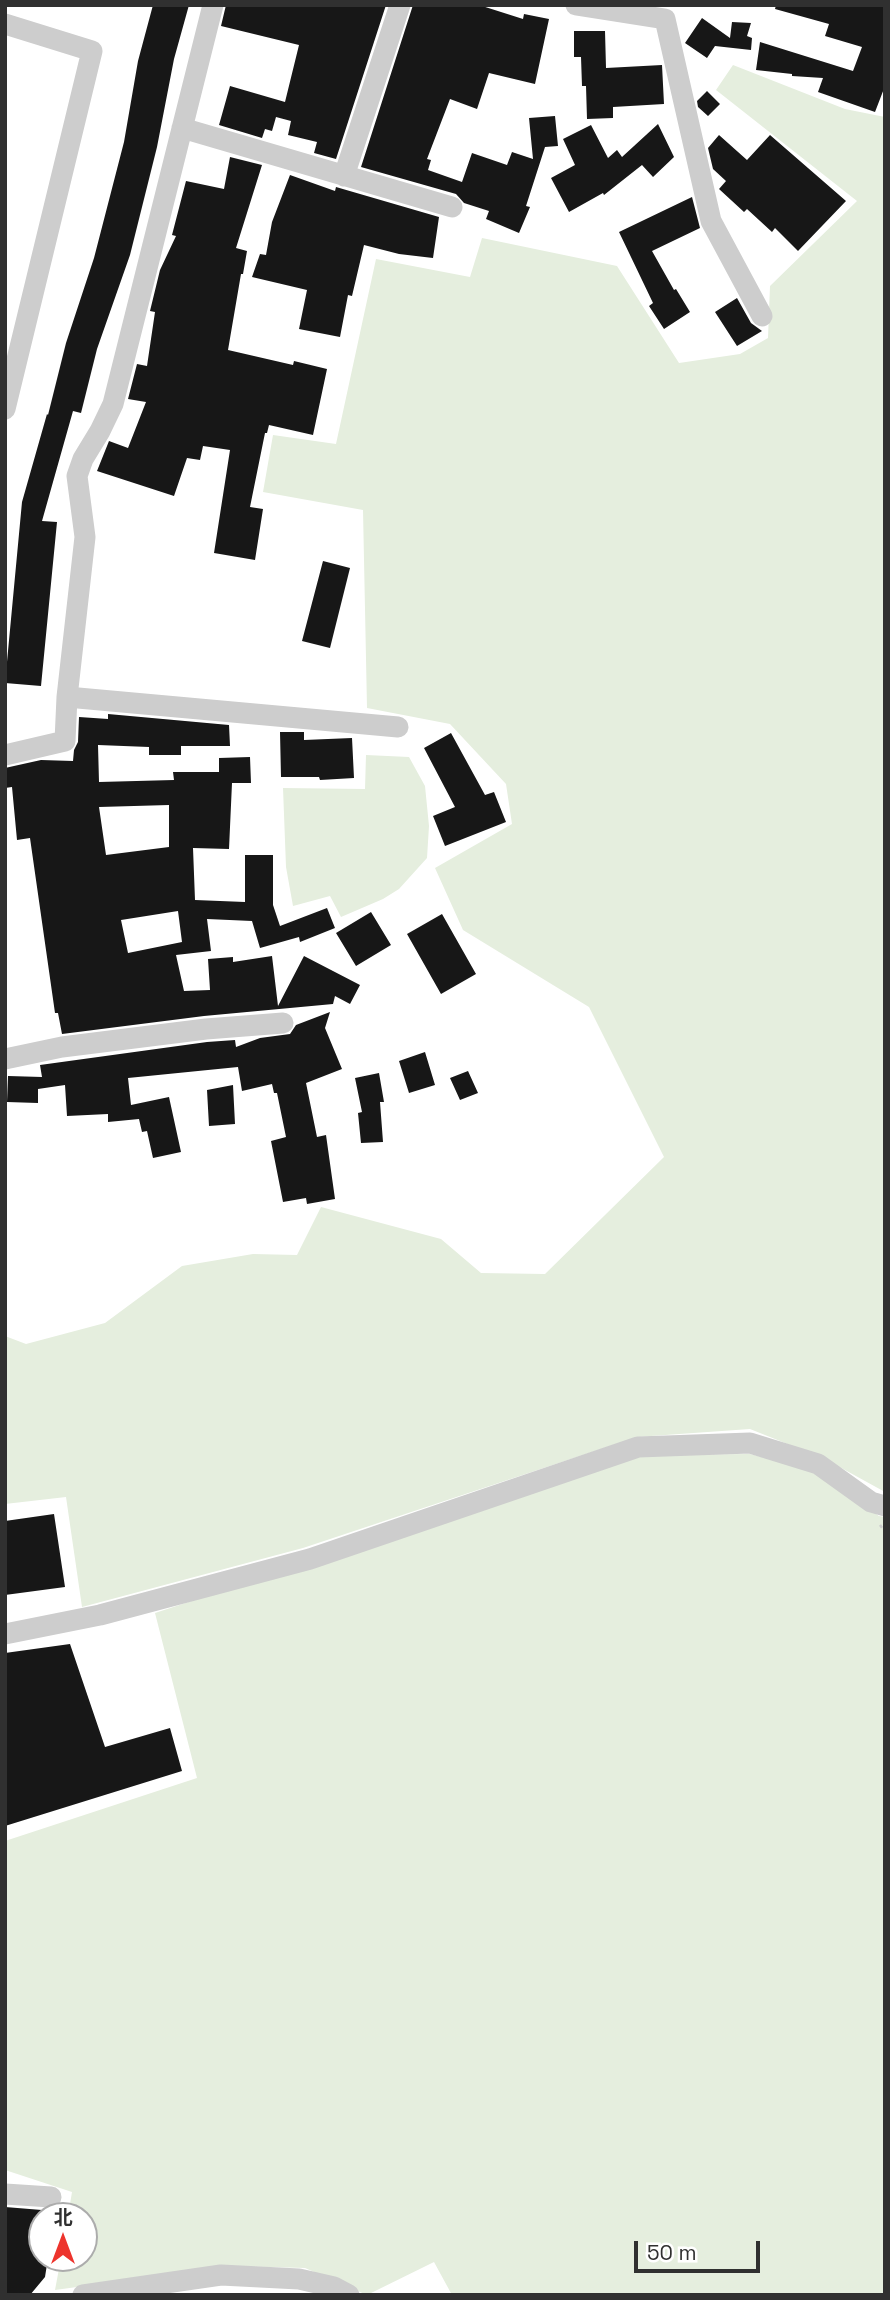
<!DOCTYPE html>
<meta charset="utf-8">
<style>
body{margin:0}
#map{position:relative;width:890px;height:2300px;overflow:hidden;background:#fff;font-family:"Space Grotesk","Noto Sans SC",sans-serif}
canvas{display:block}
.frame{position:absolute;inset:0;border:7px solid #303030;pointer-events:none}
.north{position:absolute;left:28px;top:2202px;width:70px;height:70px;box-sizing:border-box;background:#fff;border:2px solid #acacac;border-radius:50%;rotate:0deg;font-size:19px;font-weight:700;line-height:28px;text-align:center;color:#303030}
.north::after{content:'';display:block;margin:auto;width:24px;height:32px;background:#ed342d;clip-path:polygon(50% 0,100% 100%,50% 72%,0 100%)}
.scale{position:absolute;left:634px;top:2241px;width:126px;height:32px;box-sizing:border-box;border:4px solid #303030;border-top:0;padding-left:9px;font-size:21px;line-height:24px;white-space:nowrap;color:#303030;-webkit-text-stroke:5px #fff;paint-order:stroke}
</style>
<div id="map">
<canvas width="890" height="2300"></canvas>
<div class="frame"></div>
<div class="north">北</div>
<div class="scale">50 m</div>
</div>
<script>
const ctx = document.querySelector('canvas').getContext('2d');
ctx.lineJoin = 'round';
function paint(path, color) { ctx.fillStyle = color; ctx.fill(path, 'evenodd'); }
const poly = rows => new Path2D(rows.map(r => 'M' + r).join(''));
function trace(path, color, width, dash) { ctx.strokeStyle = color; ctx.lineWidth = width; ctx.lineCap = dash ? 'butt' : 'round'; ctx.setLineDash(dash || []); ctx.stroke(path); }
paint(poly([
 [733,65,845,109,885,117,885,1492,825,1459,750,1429,637,1437,303,1548,82,1607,66,1497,5,1504,5,1336,26,1344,105,1323,182,1266,253,1254,297,1255,321,1207,441,1239,481,1273,545,1274,664,1157,589,1007,463,930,435,868,512,824,506,784,450,724,367,708,363,510,263,492,273,435,336,444,376,259,470,277,482,238,617,266,679,363,740,354,768,338,770,286,857,201,716,90],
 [366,755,409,757,425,786,429,826,427,858,399,889,383,899,341,917,330,896,293,906,286,867,283,788,365,789],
 [750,1454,818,1472,879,1516,885,1517,885,2295,452,2295,434,2262,367,2295,305,2268,231,2266,55,2290,61,2258,84,2258,84,2216,68,2216,72,2192,5,2170,5,1841,197,1778,155,1613,637,1455]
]), '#e5eede');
paint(poly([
 [153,5,189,5,174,59,157,147,130,255,97,349,81,413,73,411,42,521,57,522,41,686,5,683,22,502,47,414,48,415,66,343,94,258,124,142,138,61],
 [226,5,386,5,336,159,314,153,317,142,288,135,291,121,276,117,272,131,265,129,262,138,219,125,230,86,285,102,299,45,221,26],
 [413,5,479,5,523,19,524,14,549,19,535,84,489,73,477,109,450,99,427,159,431,160,428,170,462,182,472,153,507,165,512,152,533,159,529,118,555,116,558,146,545,147,526,206,530,207,519,233,486,219,489,211,464,203,456,194,361,167],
 [776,5,885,5,885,86,875,112,818,92,823,78,792,76,792,74,756,70,760,42,853,71,862,47,825,36,829,24,775,9],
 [702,18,730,38,732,22,751,23,747,36,752,38,751,50,715,46,707,58,685,43],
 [574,31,605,31,606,68,662,65,664,104,613,107,613,118,587,119,586,86,582,86,581,57,574,57],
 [707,91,720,104,708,116,698,107,697,101],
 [658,124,674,157,653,177,642,165,604,195,603,193,569,212,551,178,575,165,563,139,591,125,608,158,617,150,622,157],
 [719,135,747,160,770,135,846,201,798,251,775,228,772,232,747,209,744,212,719,189,726,181,713,169,708,148],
 [230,157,262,165,236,248,247,251,243,274,241,274,228,350,293,365,294,361,327,369,313,435,269,425,267,433,265,433,250,507,263,509,255,560,214,553,230,450,203,446,200,460,187,458,174,496,97,471,109,441,128,448,146,402,128,399,137,364,147,366,155,312,150,311,160,270,176,236,172,235,186,181,224,189],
 [290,175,335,191,336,187,439,217,433,258,399,254,364,245,352,296,348,295,340,337,299,329,307,290,252,277,260,254,266,255,272,222],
 [692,197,700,228,652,251,674,290,676,289,690,312,664,329,649,306,653,303,619,232],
 [737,298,751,323,762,331,737,346,715,312],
 [323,561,350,568,330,648,302,641],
 [108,714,229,725,230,746,181,746,181,755,149,755,149,747,98,745,99,782,174,780,173,772,219,772,219,758,250,757,251,783,232,783,229,849,193,848,195,900,245,902,245,855,273,855,273,905,280,926,327,908,335,928,300,942,299,937,260,948,252,921,207,919,211,951,176,955,184,991,210,990,208,959,233,957,233,962,272,956,278,1006,304,956,360,985,350,1004,335,996,333,1004,204,1016,62,1034,58,1013,55,1013,30,838,17,840,12,787,5,788,5,768,41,760,73,761,74,750,78,742,79,717,108,719],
 [169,805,169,847,106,855,99,807],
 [178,911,182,942,128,953,121,920],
 [280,732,304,732,304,740,352,738,354,778,320,780,319,777,281,777],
 [451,733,485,795,494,792,506,822,445,846,433,816,455,807,424,748],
 [371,912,391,945,356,966,336,933],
 [442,914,476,974,441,994,407,934],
 [330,1012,325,1028,342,1069,306,1083,317,1137,326,1135,335,1199,307,1204,306,1198,283,1202,271,1141,286,1137,277,1093,274,1093,272,1084,242,1091,238,1067,128,1078,131,1105,169,1097,181,1152,153,1158,147,1131,142,1132,139,1119,108,1122,108,1114,67,1116,65,1085,38,1089,38,1103,7,1102,8,1076,42,1077,40,1065,207,1042,235,1040,236,1047,260,1038,290,1034,296,1025],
 [425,1052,435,1085,409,1093,399,1061],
 [468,1071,478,1093,460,1100,450,1078],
 [379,1073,384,1102,380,1102,383,1142,361,1143,358,1113,362,1112,355,1078],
 [233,1085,235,1124,209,1126,207,1090],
 [54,1514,65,1587,5,1595,5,1521],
 [70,1644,105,1747,170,1728,182,1771,5,1826,5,1653],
 [5,2207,42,2210,42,2258,48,2258,45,2277,30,2295,5,2295]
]), '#171717');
trace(poly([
 [880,1525,885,1532]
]), '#cdcdcd', 2.5, [3.5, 3.5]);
trace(poly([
 [213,5,113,404,100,431,83,459,77,476,85,537,67,697,398,727],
 [576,5,665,19,711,221,762,316],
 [5,24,92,51,5,409],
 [182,128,452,207],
 [344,176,400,5],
 [5,755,65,741,67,697],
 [5,1059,62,1047,206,1029,283,1023],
 [5,1634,100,1615,310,1559,638,1447,750,1443,818,1464,871,1502,885,1506],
 [5,2194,51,2197],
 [83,2295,221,2275,299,2279,334,2287,349,2295]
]), '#cdcdcd', 21);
</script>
